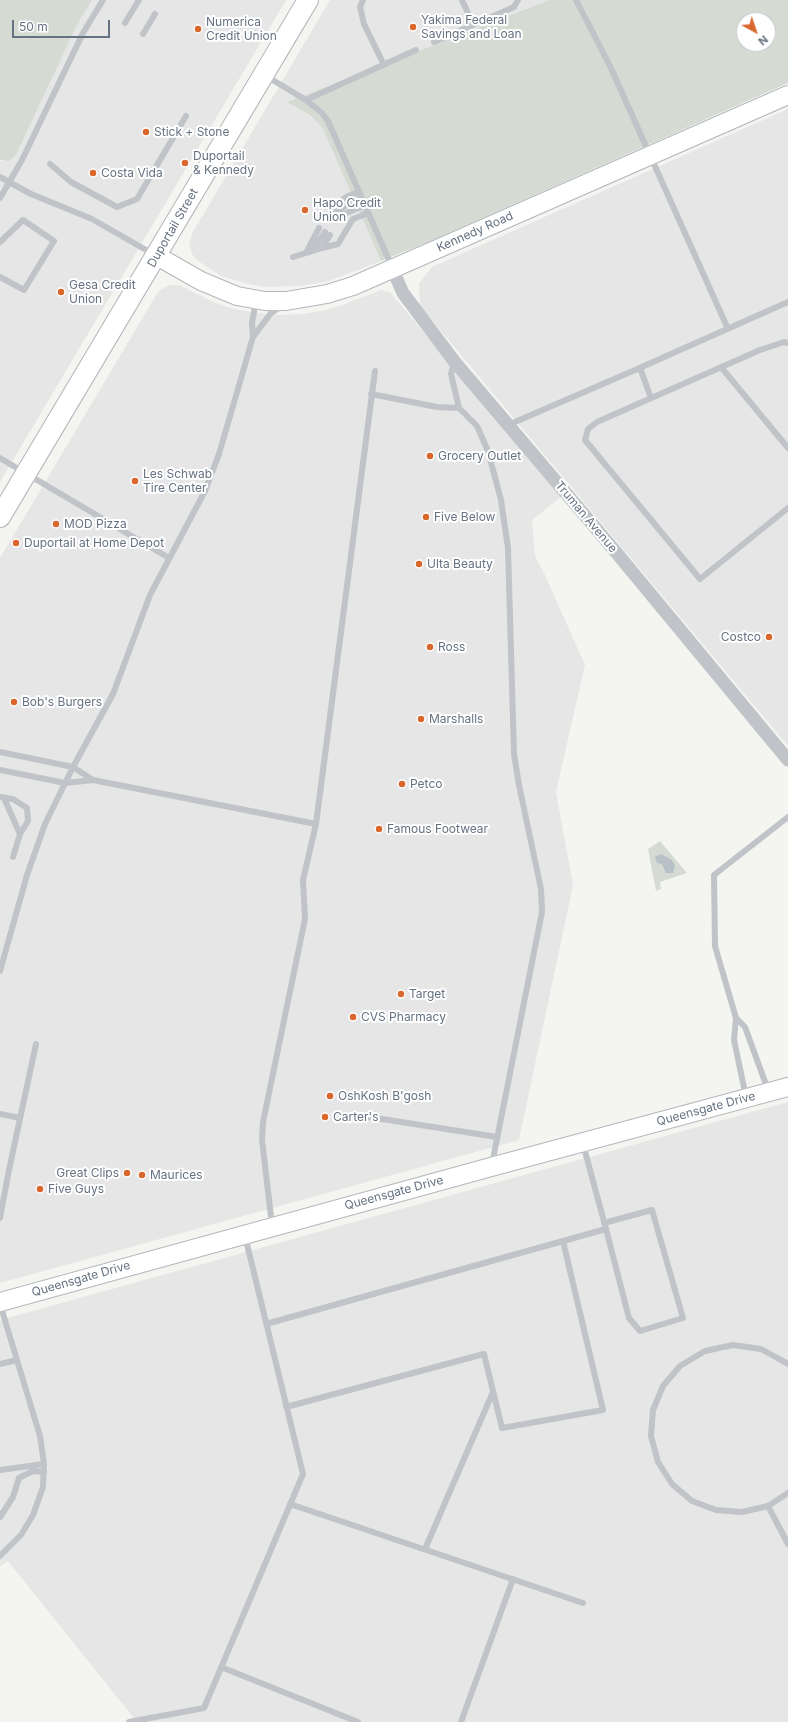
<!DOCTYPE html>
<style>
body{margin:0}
#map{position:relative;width:788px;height:1722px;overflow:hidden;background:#f4f5f1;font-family:Inter,sans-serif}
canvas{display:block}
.north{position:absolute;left:736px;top:12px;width:40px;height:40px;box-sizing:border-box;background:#fff;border:1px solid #c1c7cd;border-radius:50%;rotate:140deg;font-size:11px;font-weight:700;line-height:16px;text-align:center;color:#657281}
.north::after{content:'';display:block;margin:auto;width:14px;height:18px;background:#d9672d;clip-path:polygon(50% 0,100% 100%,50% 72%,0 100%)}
.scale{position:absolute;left:12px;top:20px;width:98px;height:18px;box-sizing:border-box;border:2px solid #657281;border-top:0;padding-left:5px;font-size:12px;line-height:14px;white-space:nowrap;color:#657281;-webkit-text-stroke:3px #fff;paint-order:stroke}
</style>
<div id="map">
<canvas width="788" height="1722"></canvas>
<div class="north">N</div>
<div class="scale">50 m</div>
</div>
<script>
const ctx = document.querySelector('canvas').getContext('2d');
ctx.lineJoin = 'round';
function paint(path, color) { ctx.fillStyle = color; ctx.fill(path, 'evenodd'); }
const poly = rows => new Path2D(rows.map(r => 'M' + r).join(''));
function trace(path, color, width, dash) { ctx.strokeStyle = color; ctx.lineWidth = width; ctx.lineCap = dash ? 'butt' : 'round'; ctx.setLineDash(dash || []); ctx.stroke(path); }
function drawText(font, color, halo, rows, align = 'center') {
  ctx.font = font + ' Inter,sans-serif'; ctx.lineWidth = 4; ctx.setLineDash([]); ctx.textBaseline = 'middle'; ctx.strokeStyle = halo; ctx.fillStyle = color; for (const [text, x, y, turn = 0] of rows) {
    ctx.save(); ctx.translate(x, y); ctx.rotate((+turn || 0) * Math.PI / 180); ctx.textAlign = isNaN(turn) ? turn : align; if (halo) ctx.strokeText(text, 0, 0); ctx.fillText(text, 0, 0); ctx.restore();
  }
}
paint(poly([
 [92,0,286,0,0,482,0,160,2,161,16,155,77,25],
 [330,0,549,0,287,102,315,119,322,127,381,261,329,281,301,286,266,287,248,284,221,276,198,261,192,254,189,244,193,232],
 [788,109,788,746,420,306,419,284,432,267],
 [170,285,179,285,213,302,234,309,258,313,278,315,303,314,326,310,340,306,381,290,390,292,561,497,532,520,535,556,544,573,585,665,556,792,573,885,519,1140,0,1283,0,558,155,297,160,290],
 [788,1102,788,1722,137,1722,8,1561,0,1566,0,1320]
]), '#e5e6e5');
paint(poly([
 [0,0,92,0,77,25,16,155,9,161,0,160],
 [549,0,788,0,788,83,428,242,381,261,322,127,311,116,287,102],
 [744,20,768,20,768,44,744,44],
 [660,841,687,873,660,882,661,889,656,891,648,849]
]), '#d5dbd3');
paint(poly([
 [661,854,672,860,675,866,673,873,666,873,662,864,657,863,655,857]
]), '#b8c1c7');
const secondary = poly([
 [157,256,201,281,237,296,265,301,286,301,327,294,353,286,788,95],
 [0,1302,491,1167,788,1087]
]);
const primary = poly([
 [0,517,308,0]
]);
trace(secondary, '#b3b7bb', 20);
trace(primary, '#b3b7bb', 22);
trace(poly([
 [363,0,360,7,364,24,384,65],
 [462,0,473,24],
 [576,0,610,66,728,329],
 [125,23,139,0],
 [143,34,155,14],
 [434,42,514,7,518,0],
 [266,76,306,100,322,113,328,121,392,267],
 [306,100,416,50],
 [50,164,71,182,117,207,137,199,186,116],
 [0,177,31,194,92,219,153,254],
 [0,198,22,160,83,33,103,0],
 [330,208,348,196,359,192],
 [336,212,350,203,362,199],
 [342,215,365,205],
 [0,242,23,220,54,241,24,290,0,277],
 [322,248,338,244,353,219,368,213],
 [309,251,317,244,325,232],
 [306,253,322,248,330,235],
 [293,257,306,253,319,228],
 [253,337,271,313,282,306],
 [788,343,784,342,760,350,597,422,588,429,585,440,700,579,788,508],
 [454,363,451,374,459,408],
 [721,367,788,448],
 [640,368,651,398],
 [371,394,437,407,459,408,477,426,488,451,501,500,508,548,514,754,519,785,541,889,542,912,492,1164],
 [508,425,635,370,788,302],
 [0,458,169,558],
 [0,752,73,767,93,780],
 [0,770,65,783,93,780,316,824],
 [0,797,13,799,27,808,28,821,20,834,13,857],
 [4,798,20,834],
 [0,971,27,875,45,824,73,767,113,694,150,595,205,491,219,454,253,337,252,323,256,301],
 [736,1018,745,1027,768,1090],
 [746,1097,734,1040,736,1018,715,946,714,875,788,817],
 [0,1114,20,1118],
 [363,1116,497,1137],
 [583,1144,606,1229,629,1318,640,1331,683,1318,652,1210,604,1223],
 [0,1218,9,1170,36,1044],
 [272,1225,262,1140,263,1122,305,919,303,880,316,824,375,371],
 [266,1324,606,1229],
 [0,1364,17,1360],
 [788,1364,761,1349,733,1345,705,1351,680,1366,663,1386,653,1410,651,1436,658,1462,672,1484,692,1501,716,1510,742,1512,768,1506,788,1493],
 [286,1407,484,1354,502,1428,603,1410,563,1241],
 [0,1470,44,1464],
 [290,1504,583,1603],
 [768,1506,788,1544],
 [0,1517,13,1497,19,1478,33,1471,44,1472],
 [425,1549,493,1392],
 [0,1556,21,1535,33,1515,43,1487,44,1464,40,1436,0,1304],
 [221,1667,358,1722],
 [129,1722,204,1708,303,1474,245,1236],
 [461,1722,513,1579]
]), '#c0c3c7', 6);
trace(poly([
 [392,268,403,293,454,361,615,551,788,760]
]), '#c0c3c7', 13);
trace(secondary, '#fff', 18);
trace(primary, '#fff', 20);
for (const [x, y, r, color] of [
 [413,27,4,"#d9672d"],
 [198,29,4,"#d9672d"],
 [146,132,4,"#d9672d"],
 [185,163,4,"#d9672d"],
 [93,173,4,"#d9672d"],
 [305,210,4,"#d9672d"],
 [61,292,4,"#d9672d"],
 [430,456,4,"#d9672d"],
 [135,481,4,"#d9672d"],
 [426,517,4,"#d9672d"],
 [56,524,4,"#d9672d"],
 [16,543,4,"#d9672d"],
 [419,564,4,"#d9672d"],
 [769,637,4,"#d9672d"],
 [430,647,4,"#d9672d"],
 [14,702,4,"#d9672d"],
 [421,719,4,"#d9672d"],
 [402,784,4,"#d9672d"],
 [379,829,4,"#d9672d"],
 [401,994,4,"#d9672d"],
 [353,1017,4,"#d9672d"],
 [330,1096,4,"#d9672d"],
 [325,1117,4,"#d9672d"],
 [127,1173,4,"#d9672d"],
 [142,1175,4,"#d9672d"],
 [40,1189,4,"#d9672d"]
]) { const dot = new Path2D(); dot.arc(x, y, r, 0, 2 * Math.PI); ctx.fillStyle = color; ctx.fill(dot); trace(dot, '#fff', 1.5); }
drawText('12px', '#657281', '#fff', [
 ["Yakima Federal",421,20],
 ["Savings and Loan",421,34],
 ["Numerica",206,22],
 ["Credit Union",206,36],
 ["Stick + Stone",154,132],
 ["Duportail",193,156],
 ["& Kennedy",193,170],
 ["Costa Vida",101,173],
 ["Hapo Credit",313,203],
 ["Union",313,217],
 ["Gesa Credit",69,285],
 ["Union",69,299],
 ["Grocery Outlet",438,456],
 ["Les Schwab",143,474],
 ["Tire Center",143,488],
 ["Five Below",434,517],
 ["MOD Pizza",64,524],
 ["Duportail at Home Depot",24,543],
 ["Ulta Beauty",427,564],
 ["Costco",761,637,"right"],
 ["Ross",438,647],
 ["Bob's Burgers",22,702],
 ["Marshalls",429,719],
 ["Petco",410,784],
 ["Famous Footwear",387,829],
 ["Target",409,994],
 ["CVS Pharmacy",361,1017],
 ["OshKosh B'gosh",338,1096],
 ["Carter's",333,1117],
 ["Great Clips",119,1173,"right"],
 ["Maurices",150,1175],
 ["Five Guys",48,1189]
], 'left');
drawText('12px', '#657281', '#fff', [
 ["Duportail Street",173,228,-60],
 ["Kennedy Road",475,232,-24],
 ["Truman Avenue",586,517,50],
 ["Queensgate Drive",706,1109,-15],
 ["Queensgate Drive",394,1193,-15],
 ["Queensgate Drive",81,1279,-16]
]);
</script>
